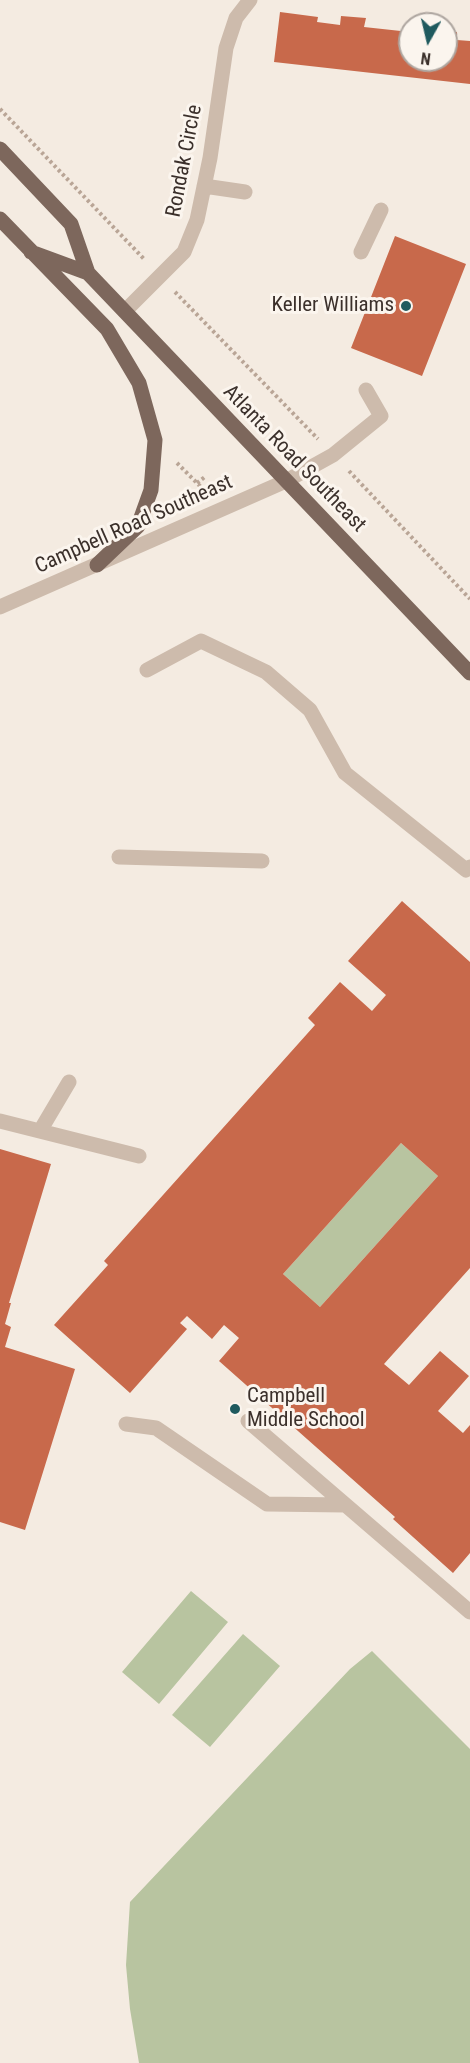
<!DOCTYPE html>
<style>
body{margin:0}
#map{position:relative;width:470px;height:2063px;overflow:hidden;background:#f4ebe1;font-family:"Roboto Condensed",sans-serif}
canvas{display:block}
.north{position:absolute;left:398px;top:12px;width:60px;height:60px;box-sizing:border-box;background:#fbf5ee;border:2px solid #aea6a0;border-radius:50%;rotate:188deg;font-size:16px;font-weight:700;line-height:24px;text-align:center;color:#3b302b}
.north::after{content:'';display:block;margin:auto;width:21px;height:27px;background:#1f5a5e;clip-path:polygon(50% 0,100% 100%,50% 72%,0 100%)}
</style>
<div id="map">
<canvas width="470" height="2063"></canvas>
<div class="north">N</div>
</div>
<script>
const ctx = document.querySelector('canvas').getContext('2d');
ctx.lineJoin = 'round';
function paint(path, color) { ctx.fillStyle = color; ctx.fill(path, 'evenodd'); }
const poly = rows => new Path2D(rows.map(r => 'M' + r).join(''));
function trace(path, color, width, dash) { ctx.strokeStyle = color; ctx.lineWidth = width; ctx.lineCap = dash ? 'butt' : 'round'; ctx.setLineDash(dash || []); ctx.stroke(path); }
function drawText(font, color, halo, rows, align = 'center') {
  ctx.font = font + ' "Roboto Condensed",sans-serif'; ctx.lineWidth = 6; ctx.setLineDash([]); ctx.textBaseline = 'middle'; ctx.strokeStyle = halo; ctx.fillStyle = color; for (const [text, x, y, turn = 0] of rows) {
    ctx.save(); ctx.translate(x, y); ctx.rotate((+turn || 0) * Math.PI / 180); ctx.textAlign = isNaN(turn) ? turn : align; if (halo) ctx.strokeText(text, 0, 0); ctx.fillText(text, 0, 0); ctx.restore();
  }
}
paint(poly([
 [401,1143,438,1176,320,1307,283,1274],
 [191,1591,228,1622,159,1704,122,1672],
 [243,1634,280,1666,210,1747,172,1715],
 [372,1651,470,1749,470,2063,139,2063,130,2009,126,1965,130,1902,350,1669]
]), '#b8c4a0');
paint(poly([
 [280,12,318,17,317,22,340,25,341,16,366,18,364,27,410,32,410,60,446,60,446,31,457,32,457,40,470,41,470,84,274,62],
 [395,236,466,264,422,376,351,348],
 [402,901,470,962,470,1268,384,1364,409,1385,440,1351,469,1376,438,1411,463,1433,470,1425,470,1553,453,1573,393,1519,395,1517,219,1361,239,1338,224,1325,212,1339,187,1316,180,1323,187,1329,130,1393,54,1325,108,1265,104,1261,315,1025,308,1018,340,982,372,1011,386,995,348,961],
 [401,1143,438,1176,320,1307,283,1274],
 [0,1149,51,1164,9,1303,11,1303,5,1324,11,1327,5,1347,75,1369,25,1530,0,1522]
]), '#c8694b');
trace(poly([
 [0,109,145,260],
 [175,292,318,439],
 [177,463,202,488],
 [349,471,470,599],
 [197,483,206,476]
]), '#b9a596', 4, [3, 3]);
trace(poly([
 [204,186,245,192],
 [361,252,381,210],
 [125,311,184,252,197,220,210,158,226,48,236,18,250,0],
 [0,607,286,481,333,455,381,416,366,390],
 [147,670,201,641,266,672,310,710,345,773,466,870,470,867],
 [119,857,262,861],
 [0,1121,139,1156],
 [40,1131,69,1082],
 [248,1421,470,1612],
 [126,1424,156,1428,267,1504,345,1505]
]), '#cdbbac', 15);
trace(poly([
 [0,149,71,224,88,273],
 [0,219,107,329,139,383,155,440,151,490,138,526,97,565],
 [31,252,88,273,470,673]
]), '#7d675c', 15);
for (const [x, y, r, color] of [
 [406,306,6,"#1f5a5e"],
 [235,1409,6,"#1f5a5e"]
]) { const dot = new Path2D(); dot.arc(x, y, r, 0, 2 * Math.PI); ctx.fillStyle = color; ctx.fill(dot); trace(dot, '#fbf5ee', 2); }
drawText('21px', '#3b302b', '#fbf5ee', [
 ["Rondak Circle",185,161,-79],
 ["Atlanta Road Southeast",294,459,46],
 ["Campbell Road Southeast",134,525,-24]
]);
drawText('21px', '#3b302b', '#fbf5ee', [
 ["Keller Williams",394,306],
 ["Campbell",247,1397,"left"],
 ["Middle School",247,1421,"left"]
], 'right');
</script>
